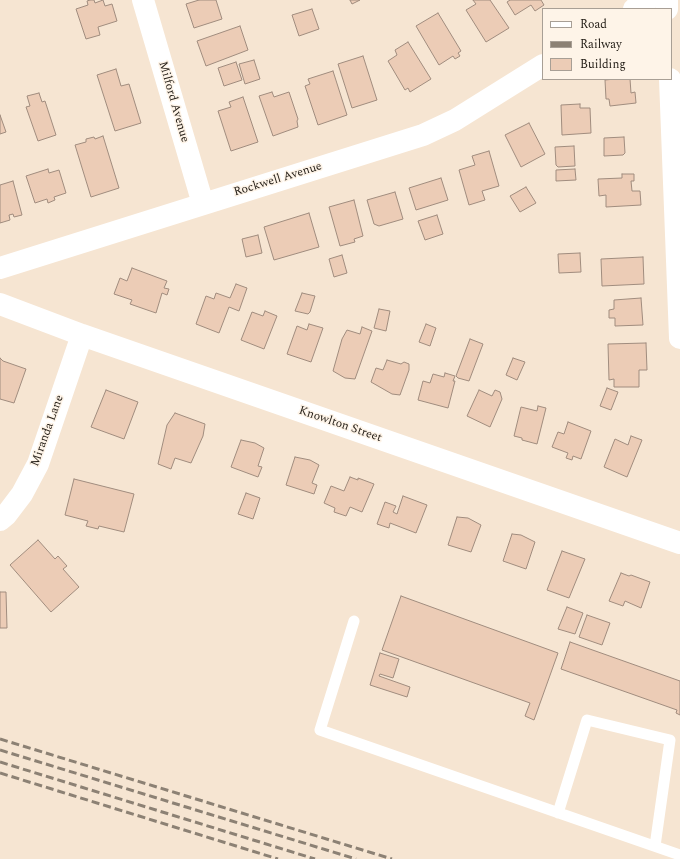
<!DOCTYPE html>
<style>
body{margin:0}
#map{position:relative;width:680px;height:859px;overflow:hidden;background:#f6e5d2;font-family:Spectral,serif}
canvas{display:block}
.legend{position:absolute;left:542px;top:8px;width:130px;height:72px;box-sizing:border-box;background:#fef4e8;border:1px solid #a89f95;margin:0;padding:5px 7px;list-style:none;font-size:12px;color:#262019}
.legend li{display:flex;align-items:center;gap:8px;height:20px}
.legend b{width:20px;border:1px solid #a89f95}
</style>
<div id="map">
<canvas width="680" height="859"></canvas>
<ul class="legend">
<li><b style="height:5px;background:#fff"></b>Road</li>
<li><b style="height:5px;background:#8c8174"></b>Railway</li>
<li><b style="height:11px;background:#ecccb6"></b>Building</li>
</ul>
</div>
<script>
const ctx = document.querySelector('canvas').getContext('2d');
ctx.lineJoin = 'round';
function paint(path, color) { ctx.fillStyle = color; ctx.fill(path, 'evenodd'); }
const poly = rows => new Path2D(rows.map(r => 'M' + r).join(''));
function trace(path, color, width, dash) { ctx.strokeStyle = color; ctx.lineWidth = width; ctx.lineCap = dash ? 'butt' : 'round'; ctx.setLineDash(dash || []); ctx.stroke(path); }
function drawText(font, color, halo, rows, align = 'center') {
  ctx.font = font + ' Spectral,serif'; ctx.lineWidth = 3; ctx.setLineDash([]); ctx.textBaseline = 'middle'; ctx.strokeStyle = halo; ctx.fillStyle = color; for (const [text, x, y, turn = 0] of rows) {
    ctx.save(); ctx.translate(x, y); ctx.rotate((+turn || 0) * Math.PI / 180); ctx.textAlign = isNaN(turn) ? turn : align; if (halo) ctx.strokeText(text, 0, 0); ctx.fillText(text, 0, 0); ctx.restore();
  }
}
const building = poly([
 [90,0,94,0,95,3,103,0,105,6,112,4,117,21,98,27,100,35,86,39,76,9,88,5,87,1,90,0],
 [199,0,216,0,222,19,194,28,186,4,199,0],
 [350,0,360,0,352,4,350,0],
 [473,0,490,0,509,28,486,42,466,10,476,4,473,0],
 [510,0,541,0,544,5,535,11,531,5,515,15,507,2,510,0],
 [312,9,319,29,299,36,292,15,312,9],
 [438,13,461,51,458,53,460,56,455,59,453,56,439,65,416,26,438,13],
 [240,26,248,50,206,66,197,41,240,26],
 [408,42,431,79,410,92,408,88,405,90,388,61,397,55,395,50,408,42],
 [363,56,377,100,352,108,338,64,363,56],
 [254,60,260,79,245,84,239,64,254,60],
 [236,62,242,80,224,86,218,68,236,62],
 [116,69,121,86,129,84,141,123,115,131,97,75,116,69],
 [333,71,347,115,318,125,305,86,310,84,308,79,333,71],
 [615,79,630,79,631,93,635,92,636,103,610,106,609,99,606,99,605,80,615,79],
 [272,92,274,97,289,92,298,119,297,121,298,127,273,136,259,96,272,92],
 [39,93,42,102,45,101,56,135,38,141,26,107,30,106,27,96,39,93],
 [243,97,258,142,231,151,218,111,231,107,229,102,243,97],
 [580,104,580,108,590,108,591,133,562,135,561,105,580,104],
 [0,115,6,132,0,134,0,115],
 [529,123,545,154,521,167,505,135,529,123],
 [103,136,119,188,91,197,75,145,86,142,86,139,94,137,95,139,103,136],
 [624,137,625,153,623,155,604,156,604,138,624,137],
 [574,146,575,166,558,167,556,165,555,147,574,146],
 [489,151,499,186,482,191,485,200,469,205,459,170,475,165,472,156,489,151],
 [48,169,49,173,59,170,66,193,54,197,55,200,48,203,47,199,35,203,26,176,48,169],
 [575,169,576,180,556,181,556,170,575,169],
 [622,174,634,174,634,181,631,181,632,191,640,191,641,205,606,207,606,195,599,196,598,179,622,178,622,174],
 [441,178,448,200,416,210,409,188,441,178],
 [13,181,22,215,14,217,13,214,9,215,10,220,0,223,0,185,13,181],
 [526,187,536,203,520,212,510,196,526,187],
 [395,192,403,219,379,226,374,224,367,200,395,192],
 [354,200,363,236,354,239,355,242,340,246,329,207,354,200],
 [309,213,319,247,274,260,264,227,309,213],
 [437,215,443,234,425,240,418,221,437,215],
 [258,235,262,253,246,257,242,239,258,235],
 [580,253,581,272,559,273,558,254,580,253],
 [342,255,347,273,334,277,329,259,342,255],
 [643,257,644,284,602,286,601,259,643,257],
 [132,268,167,281,164,288,169,289,167,295,162,293,156,313,130,304,132,300,114,294,120,278,127,281,132,268],
 [236,284,247,288,239,311,229,307,219,333,196,324,206,296,214,299,216,293,230,298,236,284],
 [302,293,315,296,310,312,308,314,295,311,302,293],
 [641,298,643,325,615,326,615,318,609,318,609,310,614,309,614,300,641,298],
 [379,309,390,311,386,331,374,328,379,309],
 [265,311,277,316,264,349,241,340,252,312,263,316,265,311],
 [309,324,323,328,311,362,287,354,297,326,307,330,309,324],
 [426,324,436,328,430,346,419,342,426,324],
 [362,327,372,331,355,379,345,378,333,371,342,339,347,330,360,334,362,327],
 [470,339,483,344,469,381,458,378,456,376,470,339],
 [646,343,647,370,639,370,639,387,614,387,614,379,609,380,608,344,646,343],
 [0,358,3,361,26,369,14,403,0,399,0,358],
 [513,358,525,362,517,380,506,375,513,358],
 [387,360,401,364,404,362,409,364,409,370,400,395,392,394,371,382,376,368,383,370,387,360],
 [445,373,455,376,453,381,455,381,448,408,418,400,423,381,430,383,433,374,444,377,445,373],
 [607,388,618,392,611,410,600,406,607,388],
 [106,390,138,402,124,439,91,427,106,390],
 [479,390,492,396,495,390,500,392,502,399,490,427,467,416,479,390],
 [538,406,546,408,537,444,522,440,522,438,514,436,521,407,537,411,538,406],
 [175,413,205,424,203,436,191,463,175,458,171,469,158,464,167,425,175,413],
 [568,422,591,431,581,459,573,456,572,460,566,458,568,453,552,447,558,432,564,434,568,422],
 [631,436,642,440,627,477,604,467,615,439,628,445,631,436],
 [241,440,255,443,264,448,258,466,262,467,258,477,231,467,241,440],
 [295,457,310,460,319,465,312,483,317,485,314,494,286,485,295,457],
 [350,477,358,480,358,478,374,484,362,512,350,507,346,516,334,512,335,508,324,503,331,486,344,491,350,477],
 [74,479,134,494,124,532,99,526,98,529,86,526,88,521,65,515,74,479],
 [246,493,260,498,253,519,238,514,246,493],
 [403,496,427,505,416,533,390,523,389,528,377,524,385,502,396,506,393,512,397,514,403,496],
 [457,517,468,518,481,525,471,552,448,545,457,517],
 [512,534,521,535,535,542,526,569,503,561,512,534],
 [38,540,55,559,58,556,67,566,63,569,79,587,51,612,10,565,38,540],
 [562,551,585,559,569,598,547,590,562,551],
 [621,573,629,576,631,575,650,582,641,608,625,601,623,606,609,601,621,573],
 [0,592,6,592,7,628,0,628,0,592],
 [401,596,558,653,534,720,525,716,530,703,382,650,401,596],
 [567,607,583,613,575,634,558,629,567,607],
 [587,615,610,623,602,645,579,637,587,615],
 [570,642,680,681,680,715,676,713,677,710,561,669,570,642],
 [380,653,399,659,393,678,380,674,379,676,410,687,407,697,370,685,380,653]
]);
paint(building, '#ecccb6');
trace(building, '#a08c7e', 1);
trace(poly([
 [354,621,320,730,680,855],
 [558,813,587,720,670,740,655,846]
]), '#fff', 11);
trace(poly([
 [143,0,203,204],
 [667,0,667,9],
 [634,9,648,0],
 [670,79,680,338],
 [0,268,423,135,455,120,543,65],
 [0,304,82,335,680,543],
 [0,520,6,515,22,494,38,464,82,335]
]), '#fff', 22);
trace(poly([
 [0,739,392,859],
 [0,750,356,859],
 [0,762,315,859],
 [0,773,278,859]
]), '#8c8174', 3, [8, 4]);
drawText('12px', '#262019', '#fef4e8', [
 ["Milford Avenue",173,102,74],
 ["Rockwell Avenue",278,180,-17],
 ["Knowlton Street",340,425,19],
 ["Miranda Lane",48,431,-70]
]);
</script>
